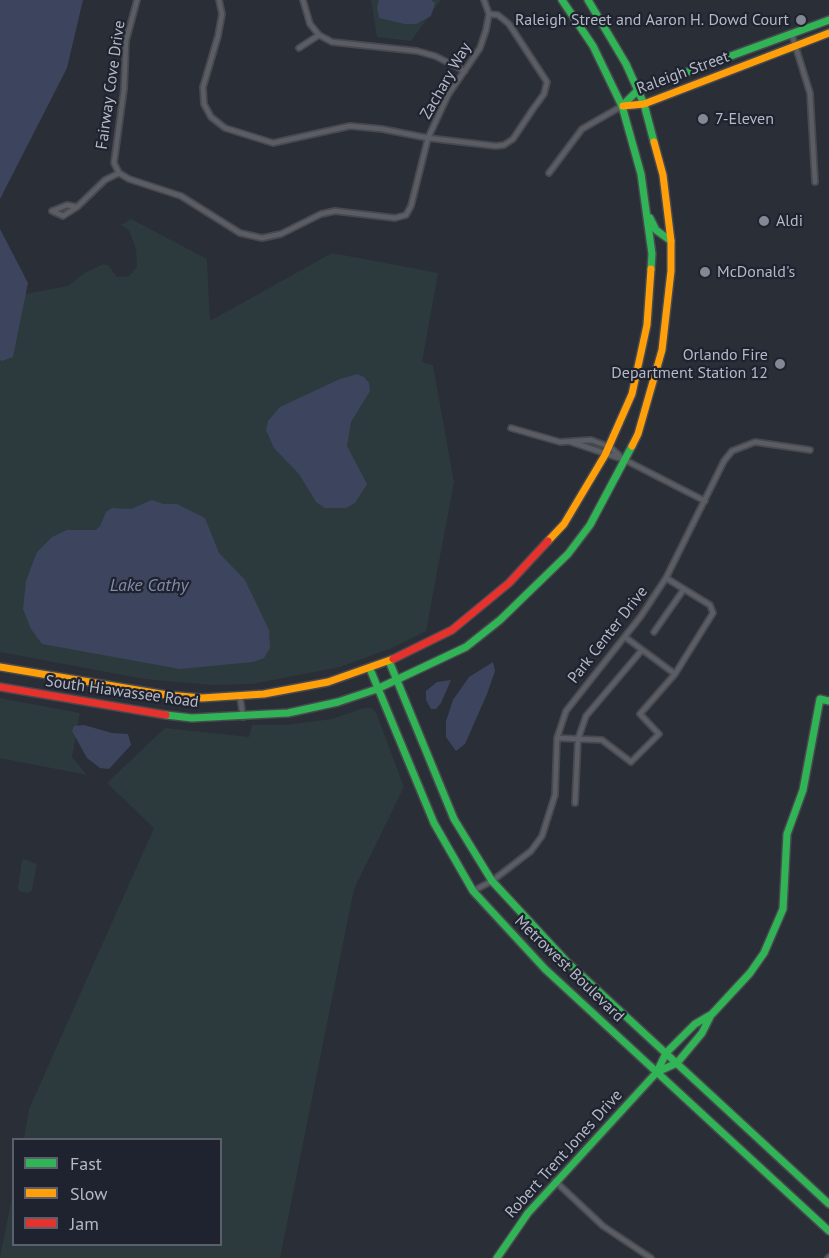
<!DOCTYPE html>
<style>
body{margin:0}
#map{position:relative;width:829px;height:1258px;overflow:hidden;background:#2a2e36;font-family:"PT Sans",sans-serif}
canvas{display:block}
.legend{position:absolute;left:12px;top:1138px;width:210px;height:108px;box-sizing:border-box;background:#1f2330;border:2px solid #5b5f6c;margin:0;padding:8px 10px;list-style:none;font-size:18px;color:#b5b9c6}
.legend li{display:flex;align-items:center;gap:12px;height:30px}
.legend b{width:30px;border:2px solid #5b5f6c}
</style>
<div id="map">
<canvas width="829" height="1258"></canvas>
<ul class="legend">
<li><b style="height:8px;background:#30b455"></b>Fast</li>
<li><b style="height:8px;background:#ff9f0a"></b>Slow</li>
<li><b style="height:8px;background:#e5322d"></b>Jam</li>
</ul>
</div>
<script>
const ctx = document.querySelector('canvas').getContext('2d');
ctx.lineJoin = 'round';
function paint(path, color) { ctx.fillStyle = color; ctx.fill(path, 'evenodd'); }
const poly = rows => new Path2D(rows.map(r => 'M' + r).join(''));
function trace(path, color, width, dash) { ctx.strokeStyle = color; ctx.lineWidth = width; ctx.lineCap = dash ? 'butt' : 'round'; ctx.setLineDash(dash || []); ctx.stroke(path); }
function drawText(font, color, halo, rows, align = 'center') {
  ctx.font = font + ' "PT Sans",sans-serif'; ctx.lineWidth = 4.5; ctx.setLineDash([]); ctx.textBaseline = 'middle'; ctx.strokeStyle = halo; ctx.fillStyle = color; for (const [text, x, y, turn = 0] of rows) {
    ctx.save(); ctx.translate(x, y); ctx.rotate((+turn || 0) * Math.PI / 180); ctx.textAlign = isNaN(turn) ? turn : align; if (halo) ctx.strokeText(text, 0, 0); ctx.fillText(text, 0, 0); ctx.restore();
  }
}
paint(poly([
 [371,0,441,0,411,41,377,37],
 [131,219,207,259,210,321,332,253,438,273,422,362,433,365,454,482,426,631,392,648,340,667,252,684,211,685,144,679,0,652,0,324,15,296,68,286,85,273,103,264,109,266,117,277,129,276,137,267,136,249,129,230,121,225],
 [0,698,80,713,72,757,87,775,0,758],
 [364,708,371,708,376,712,404,787,354,889,280,1258,0,1258,13,1191,14,1244,220,1244,220,1140,24,1139,29,1109,154,828,107,783,165,728,249,737,252,725,286,725,332,719],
 [24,859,37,864,32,890,29,893,19,891,18,887,22,861]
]), '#2c3a3e');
paint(poly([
 [0,0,83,0,67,68,0,199],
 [379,0,431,0,435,3,431,16,416,24,405,24,379,18,377,7],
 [0,229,28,283,13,357,2,361,0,360],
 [357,374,364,377,369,383,370,391,351,422,347,446,367,484,355,503,346,508,325,508,316,502,299,474,274,448,266,430,268,421,280,407,340,379],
 [152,500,163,504,177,504,205,518,219,553,245,580,269,630,270,648,264,658,253,662,180,669,42,644,31,629,23,609,26,581,37,552,52,537,67,530,96,530,100,526,106,512,112,508,131,509],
 [493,662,495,671,487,694,465,744,456,751,446,737,446,721,453,700,469,677],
 [451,680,441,703,436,709,431,709,426,700,426,691,437,682],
 [84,725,112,733,128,734,131,745,109,769,100,768,87,758,72,731,74,726]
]), '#3c455d');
const street = poly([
 [137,0,126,41,124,89,114,163,119,173,129,179,181,196,240,233,262,238,281,234,321,214,335,211,395,218,406,215,411,206,428,138,448,95,480,48,486,30,489,14,484,0],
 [219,0,222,14,218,36,203,87,204,104,211,117,225,128,273,143,350,126,382,129,428,138,496,146,504,145,513,139,533,109,544,94,547,82,509,24,498,15,489,14],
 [303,0,310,24,319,35,332,42,417,51,435,56,465,71],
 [792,35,810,93,815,182],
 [299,48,319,35],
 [549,173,582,129,622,106],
 [77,207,63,216,52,211,67,205,77,207,105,180,119,173],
 [511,428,560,442,591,440,610,447,623,459],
 [571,442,625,460,705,501],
 [666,578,710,605,713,613,675,674],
 [654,632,684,589],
 [240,697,243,717],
 [557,738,602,740,631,762,659,734,640,714,675,674,625,637],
 [575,803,578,739,586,716,642,650],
 [473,891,492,881,531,851,542,836,555,795,557,738,566,711,641,616,666,578,724,461,732,451,755,442,810,450],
 [555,1181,603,1226,651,1258],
 [828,1258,829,1257]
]);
const fast = poly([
 [562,0,593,46,622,106,641,174,652,254,651,269],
 [588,0,626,64,644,104,654,142],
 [622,106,638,90,829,20],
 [650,218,656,230,671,241],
 [389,661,454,819,492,881,567,962,829,1204],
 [370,669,434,823,473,891,545,969,829,1231],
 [166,715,192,718,288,713,338,702,377,689,466,647,500,620,568,554,590,525,632,446],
 [657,1072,677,1063,702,1033,711,1015],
 [497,1258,528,1213,657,1072,666,1053,695,1024,712,1014,750,973,764,953,783,909,787,834,803,790,820,699,829,701]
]);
const slow = poly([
 [623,106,644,104,829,33],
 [632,446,638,434,662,350,671,271,671,241,663,175,654,142],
 [548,541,564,524,605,455,632,394,647,325,651,269],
 [0,667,167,695,202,698,264,694,328,682,393,659]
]);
const jam = poly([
 [393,659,452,630,509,583,548,541],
 [0,687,166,715]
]);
trace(street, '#47494f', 8);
trace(fast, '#47494f', 10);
trace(slow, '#47494f', 10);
trace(jam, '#47494f', 10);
trace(street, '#5b5d64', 4.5);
trace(fast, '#30b455', 7);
trace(slow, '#ff9f0a', 7);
trace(jam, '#e5322d', 7);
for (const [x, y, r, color] of [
 [801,20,6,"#848894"],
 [703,119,6,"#848894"],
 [764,221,6,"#848894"],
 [705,272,6,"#848894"],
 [780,364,6,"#848894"]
]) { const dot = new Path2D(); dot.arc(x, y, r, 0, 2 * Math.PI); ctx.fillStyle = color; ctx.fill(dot); trace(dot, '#1f2330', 2); }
drawText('16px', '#b5b9c6', '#1f2330', [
 ["Raleigh Street and Aaron H. Dowd Court",789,20,"right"],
 ["7-Eleven",715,119],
 ["Aldi",776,221],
 ["McDonald's",717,272],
 ["Orlando Fire",768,355,"right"],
 ["Department Station 12",768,373,"right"]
], 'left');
drawText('16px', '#b5b9c6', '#1f2330', [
 ["Raleigh Street",683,73,-20],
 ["Zachary Way",446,81,-60],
 ["Fairway Cove Drive",111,85,-82],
 ["Park Center Drive",608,635,-52],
 ["South Hiawassee Road",122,692,8],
 ["Metrowest Boulevard",569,969,44],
 ["Robert Trent Jones Drive",564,1154,-48]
]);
drawText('italic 18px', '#818caa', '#1f2330', [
 ["Lake Cathy",149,586]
]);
</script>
